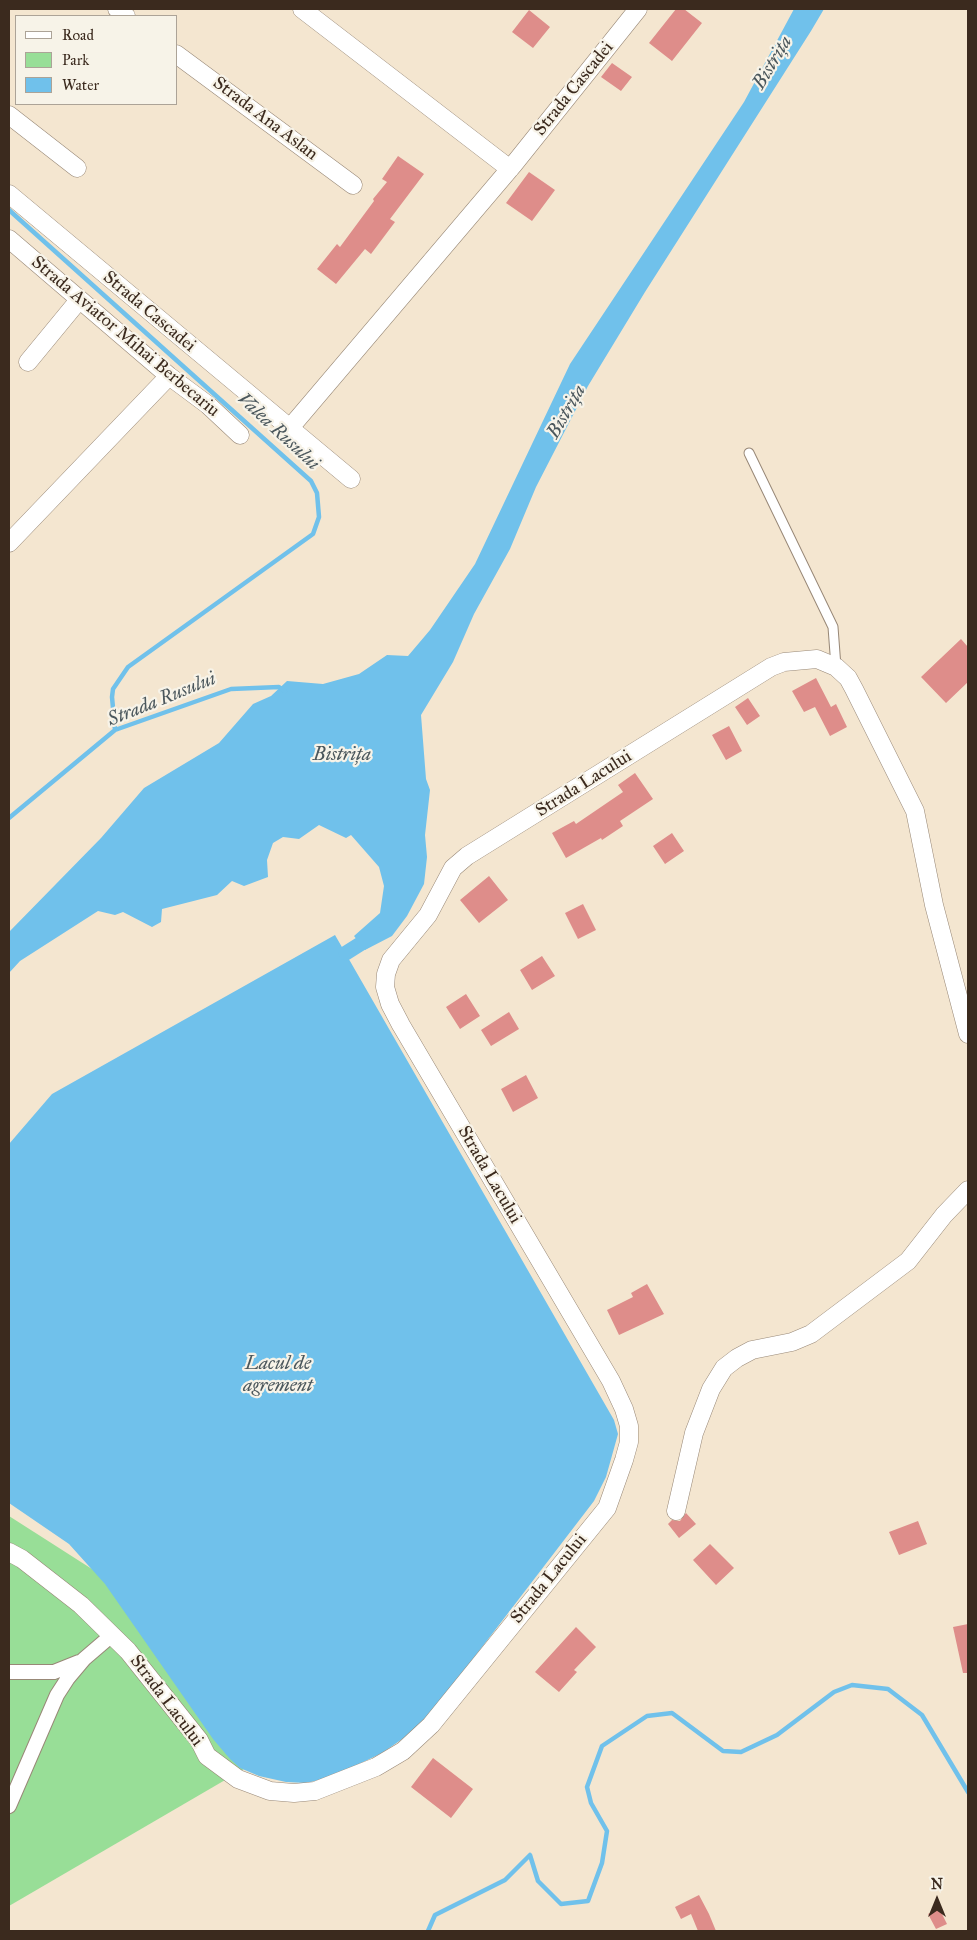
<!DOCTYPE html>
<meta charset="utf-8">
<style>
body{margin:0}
#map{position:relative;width:977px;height:1940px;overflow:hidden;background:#f4e6d0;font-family:"IM FELL Great Primer",serif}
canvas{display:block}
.frame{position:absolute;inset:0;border:10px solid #3b2a1e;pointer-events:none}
.legend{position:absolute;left:15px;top:15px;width:162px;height:90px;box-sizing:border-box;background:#f7f3e8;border:1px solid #aca397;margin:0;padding:6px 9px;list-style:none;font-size:15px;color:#3b2a1e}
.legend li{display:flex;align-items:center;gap:10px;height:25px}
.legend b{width:25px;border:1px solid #aca397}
.north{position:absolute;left:912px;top:1875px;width:50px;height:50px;-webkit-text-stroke:4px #f7f3e8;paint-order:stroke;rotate:0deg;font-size:14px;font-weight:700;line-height:20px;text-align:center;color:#3b2a1e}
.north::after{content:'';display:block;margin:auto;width:18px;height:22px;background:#3b2a1e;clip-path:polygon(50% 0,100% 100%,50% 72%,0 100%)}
</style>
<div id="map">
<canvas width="977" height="1940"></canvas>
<div class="frame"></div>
<ul class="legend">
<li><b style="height:6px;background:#fff"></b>Road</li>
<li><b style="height:14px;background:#98de97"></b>Park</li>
<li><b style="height:14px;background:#70c1eb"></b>Water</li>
</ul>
<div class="north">N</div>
</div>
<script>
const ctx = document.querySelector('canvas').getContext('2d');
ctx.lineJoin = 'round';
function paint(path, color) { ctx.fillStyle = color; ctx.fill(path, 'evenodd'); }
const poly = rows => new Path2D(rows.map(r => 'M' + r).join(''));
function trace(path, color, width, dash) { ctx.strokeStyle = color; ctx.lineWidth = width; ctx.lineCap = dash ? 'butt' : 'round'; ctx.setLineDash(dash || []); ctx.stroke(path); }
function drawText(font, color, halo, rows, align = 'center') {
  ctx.font = font + ' "IM FELL Great Primer",serif'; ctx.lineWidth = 4.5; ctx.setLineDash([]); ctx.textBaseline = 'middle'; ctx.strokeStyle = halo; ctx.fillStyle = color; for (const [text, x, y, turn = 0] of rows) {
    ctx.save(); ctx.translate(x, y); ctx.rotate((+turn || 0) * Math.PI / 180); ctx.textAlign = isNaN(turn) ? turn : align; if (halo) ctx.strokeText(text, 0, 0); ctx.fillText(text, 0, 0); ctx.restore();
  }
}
paint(poly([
 [9,1516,106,1578,244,1769,9,1906]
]), '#98de97');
paint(poly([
 [794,9,824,9,811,31,645,292,588,386,536,487,510,549,474,614,453,662,421,715,426,779,430,790,425,835,427,857,424,884,407,916,392,936,365,950,354,936,380,913,384,886,379,867,351,835,346,838,319,825,299,839,283,837,273,843,267,860,268,877,244,886,232,881,217,895,162,909,161,922,152,927,123,912,115,915,98,911,20,961,9,973,9,932,101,838,144,788,219,743,253,704,271,696,287,681,323,684,359,674,387,655,408,656,430,630,475,564,570,364,744,102],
 [335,935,614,1420,618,1434,606,1477,594,1501,433,1711,411,1733,382,1753,332,1777,306,1783,286,1782,259,1776,240,1768,230,1759,213,1739,105,1584,69,1544,9,1503,9,1144,52,1094]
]), '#70c1eb');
trace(poly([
 [9,210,311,481,317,493,319,517,313,534,128,667,113,689,112,697,115,730],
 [9,818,115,730,231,689,279,687,285,691],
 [428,1931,435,1915,505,1880,530,1855,538,1881,561,1904,588,1901,602,1863,607,1831,591,1803,587,1787,602,1746,647,1716,672,1713,723,1751,741,1752,777,1735,834,1692,852,1685,888,1689,922,1715,968,1792]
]), '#70c1eb', 4.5);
trace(poly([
 [346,953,376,934]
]), '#70c1eb', 15);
paint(poly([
 [676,9,684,9,702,23,672,61,649,43],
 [529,10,550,27,533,48,512,32],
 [612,63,632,77,621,91,601,77],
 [398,156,424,174,390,219,395,222,371,254,365,249,336,284,317,269,337,244,340,247,374,201,373,199,387,182,382,179],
 [529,172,555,190,532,221,506,203],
 [961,639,968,647,968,682,946,703,921,677],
 [816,678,831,707,836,704,847,727,830,736,815,707,804,712,792,691],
 [748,698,760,716,747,725,735,707],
 [729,726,742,751,726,760,712,735],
 [635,773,653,799,620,821,623,826,602,840,601,838,566,858,552,833,574,821,576,824,623,792,618,785],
 [672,833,684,851,665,864,653,846],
 [489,876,508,900,479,923,460,900],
 [583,904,596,930,578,939,565,913],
 [542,956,555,976,532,990,520,970],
 [466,994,480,1016,460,1029,446,1007],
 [509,1012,519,1029,491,1046,481,1030],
 [526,1075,538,1098,513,1112,501,1089],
 [647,1284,664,1314,619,1335,607,1310,633,1297,631,1293],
 [686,1513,696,1524,679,1538,668,1524,672,1520,680,1521],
 [918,1521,927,1544,899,1555,889,1532],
 [710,1544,734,1568,716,1585,693,1560],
 [968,1624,968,1673,963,1673,953,1627],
 [576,1627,596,1647,574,1670,577,1672,559,1692,535,1672],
 [433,1758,473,1789,451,1818,411,1787],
 [699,1895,709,1914,716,1931,698,1931,691,1914,681,1919,675,1907],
 [939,1908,947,1924,936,1929,928,1914]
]), '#de8d8a');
const service = poly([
 [749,453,833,627,836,667]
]);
const pedestrian = poly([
 [9,1672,54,1672,79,1662],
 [9,1806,57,1695,68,1678,84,1659,112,1635]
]);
const minor = poly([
 [117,9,126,16],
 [302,9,510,169],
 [176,54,353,185],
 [9,115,77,168],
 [9,194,351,479],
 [9,239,169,376,208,405,240,435],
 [28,362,79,300],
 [289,429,514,164,638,9],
 [9,543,169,376],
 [676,1511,694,1433,711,1389,724,1368,737,1358,752,1350,792,1342,811,1334,908,1261,944,1215,968,1190],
 [9,1552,22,1559,81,1605,128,1651,199,1740,207,1756,238,1779,270,1791,294,1793,315,1791,376,1767,403,1751,431,1725,607,1508,624,1460,629,1442,629,1426,624,1409,611,1381,401,1025,390,1004,385,987,386,974,391,960,428,915,453,868,467,856,771,667,784,662,817,659,836,667,848,678,854,689,915,811,934,905,968,1034]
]);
trace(service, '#988877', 11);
trace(pedestrian, '#988877', 16);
trace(minor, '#988877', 19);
trace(service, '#fff', 9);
trace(pedestrian, '#fff', 14);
trace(minor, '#fff', 18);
drawText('18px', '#3b2a1e', '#f7f3e8', [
 ["Strada Cascadei",574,89,-51],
 ["Strada Ana Aslan",265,119,37],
 ["Strada Cascadei",149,312,40],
 ["Strada Aviator Mihai Berbecariu",125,337,40],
 ["Strada Lacului",584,784,-32],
 ["Strada Lacului",489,1175,60],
 ["Strada Lacului",549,1579,-51],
 ["Strada Lacului",166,1701,53]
]);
drawText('italic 19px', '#4b575c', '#f7f3e8', [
 ["Bistrița",773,63,-59],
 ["Bistrița",567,412,-60],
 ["Valea Rusului",278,432,43],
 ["Strada Rusului",162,700,-22],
 ["Bistrița",342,755],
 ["Lacul de",278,1364],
 ["agrement",278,1386]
]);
</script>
